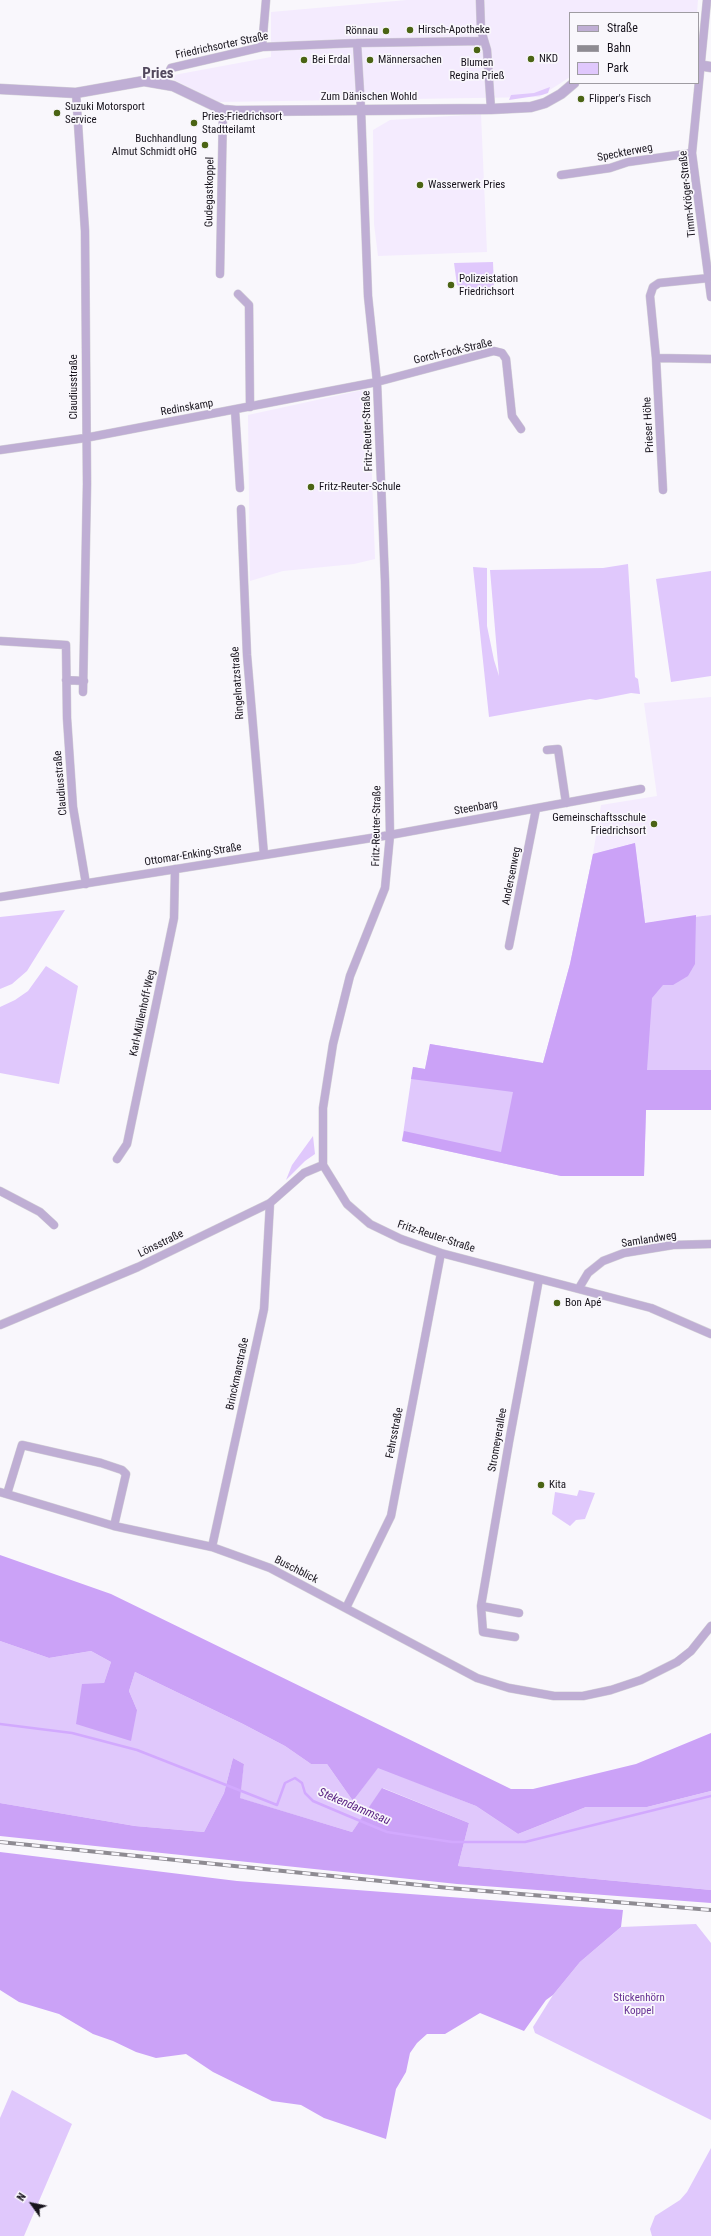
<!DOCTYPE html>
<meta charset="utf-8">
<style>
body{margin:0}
#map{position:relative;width:711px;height:2236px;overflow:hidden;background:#f9f7fc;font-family:"Roboto Condensed",sans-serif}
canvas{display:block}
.legend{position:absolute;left:569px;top:12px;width:130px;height:72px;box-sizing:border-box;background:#f9f7fc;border:1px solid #9f9ca2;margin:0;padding:5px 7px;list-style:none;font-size:12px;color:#17131c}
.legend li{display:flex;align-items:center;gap:8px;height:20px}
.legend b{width:20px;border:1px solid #9f9ca2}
.north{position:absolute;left:12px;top:2184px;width:40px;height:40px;-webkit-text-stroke:3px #f9f7fc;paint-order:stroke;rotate:303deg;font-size:11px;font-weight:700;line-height:16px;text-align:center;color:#17131c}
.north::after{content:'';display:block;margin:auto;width:14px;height:18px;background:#17131c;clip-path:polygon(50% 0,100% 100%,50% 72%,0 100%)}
</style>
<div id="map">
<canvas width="711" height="2236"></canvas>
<ul class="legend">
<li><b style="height:5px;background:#bfaed4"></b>Straße</li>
<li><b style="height:5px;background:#8e8b92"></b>Bahn</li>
<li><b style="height:11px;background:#e0c8fc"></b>Park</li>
</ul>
<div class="north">N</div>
</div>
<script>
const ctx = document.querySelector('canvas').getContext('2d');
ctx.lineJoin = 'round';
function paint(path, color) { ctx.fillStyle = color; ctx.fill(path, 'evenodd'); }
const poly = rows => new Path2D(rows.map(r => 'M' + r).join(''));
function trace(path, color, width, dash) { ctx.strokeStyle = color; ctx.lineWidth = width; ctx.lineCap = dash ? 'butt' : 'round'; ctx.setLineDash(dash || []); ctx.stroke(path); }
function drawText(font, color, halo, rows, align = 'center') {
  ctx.font = font + ' "Roboto Condensed",sans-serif'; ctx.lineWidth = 3.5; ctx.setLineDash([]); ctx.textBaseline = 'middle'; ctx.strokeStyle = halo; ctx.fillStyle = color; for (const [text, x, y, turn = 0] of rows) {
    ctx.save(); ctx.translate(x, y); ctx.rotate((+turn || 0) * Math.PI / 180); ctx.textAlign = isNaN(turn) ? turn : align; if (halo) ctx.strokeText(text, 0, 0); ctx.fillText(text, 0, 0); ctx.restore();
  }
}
paint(poly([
 [407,0,698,0,697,13,570,13,570,77,539,97,218,102,174,80,174,75,271,57,271,12],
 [481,114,487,252,378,256,374,224,373,130,390,120],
 [367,389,369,393,375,559,354,564,283,571,250,581,248,415],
 [711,697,711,915,644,923,635,843,593,854,601,805,657,796,644,703]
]), '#f4ebfe');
paint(poly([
 [550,87,548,93,542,95,509,100,511,95,534,93],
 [493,262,494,288,467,291,457,285,454,263],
 [628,564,635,677,638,679,640,694,631,693,596,700,590,699,489,717,473,567,487,568,487,626,494,660,499,676,490,570,603,568],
 [711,571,711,676,671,682,656,579],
 [635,843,645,923,711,915,711,1110,646,1110,644,1176,561,1176,402,1141,413,1067,425,1069,430,1044,543,1063,570,964,593,854],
 [65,910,27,971,12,984,0,989,0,917],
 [46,966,78,986,59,1084,0,1073,0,1007,15,1000,28,991],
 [313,1136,315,1154,305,1161,286,1180,292,1165],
 [579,1490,595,1493,585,1519,576,1520,570,1526,552,1514,555,1492,577,1496],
 [0,1641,49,1658,91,1651,111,1662,104,1683,137,1710,129,1691,135,1672,243,1724,285,1746,311,1764,327,1764,353,1801,378,1767,476,1806,518,1834,586,1807,647,1807,711,1791,711,1890,458,1866,469,1823,383,1788,352,1832,239,1798,244,1764,233,1758,224,1793,204,1832,135,1826,0,1803],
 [696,1924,711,1943,711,2120,535,2033,533,2027,553,1995,580,1962,621,1927],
 [12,2090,72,2124,24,2236,0,2236,0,2118],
 [711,2148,711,2236,652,2236,650,2229,655,2216,680,2200,687,2192]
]), '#e0c8fc');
paint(poly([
 [635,843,645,923,696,915,695,964,688,976,673,985,663,985,652,998,647,1070,711,1070,711,1110,646,1110,644,1176,561,1176,402,1141,404,1131,501,1152,513,1092,411,1079,413,1067,425,1069,430,1044,543,1063,570,964,593,854],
 [0,1555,111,1594,511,1789,533,1789,636,1764,711,1733,711,1791,647,1807,586,1807,518,1834,476,1806,378,1768,353,1801,327,1764,311,1764,285,1746,243,1724,135,1672,129,1691,137,1710,131,1741,76,1724,82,1684,104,1683,111,1662,91,1651,49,1658,0,1641],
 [233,1758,244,1764,240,1798,352,1832,382,1788,469,1823,458,1866,711,1890,711,1903,457,1884,0,1836,0,1803,135,1826,204,1832,224,1793],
 [0,1852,237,1881,623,1910,621,1927,580,1962,553,1995,546,2000,524,2031,480,2013,445,2034,427,2034,417,2043,410,2053,406,2072,396,2089,386,2139,324,2118,301,2105,272,2101,213,2072,186,2054,156,2058,136,2052,113,2041,93,2034,59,2014,19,2002,0,1990]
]), '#cba2f7');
trace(poly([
 [0,1724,72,1733,137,1750,277,1805,285,1783,295,1778,302,1783,305,1793,313,1801,346,1815,387,1832,452,1842,525,1842,711,1796]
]), '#d2a9fe', 2.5);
const minor = poly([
 [480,0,481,30,487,50,491,109],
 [707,0,692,153,711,297],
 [357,43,361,109,368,296,377,382,385,581,390,835,385,888,350,976,333,1044,323,1108,323,1165,347,1204,370,1224,401,1239,441,1253,651,1308,711,1334],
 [262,47,266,0],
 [164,83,171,68,262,47,357,43,484,41],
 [76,93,85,231,87,484,83,692],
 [561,175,610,168,628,162,692,153],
 [220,274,223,110],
 [709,278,659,283,653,287,650,296,656,358,711,359],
 [238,294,249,305,250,407],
 [656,358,663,490],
 [235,410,240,488],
 [0,450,85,438,377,382,494,351,502,353,506,359,512,416,521,429],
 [241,509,247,655,264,855],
 [0,641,66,645,67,718,73,807,86,884],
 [66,680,84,681],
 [547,750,558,749,566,803],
 [0,897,390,835,641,789],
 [509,946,536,809],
 [117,1159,127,1144,174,918,175,869],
 [0,1191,40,1212,54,1225],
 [579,1288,588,1273,603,1261,624,1253,673,1245,711,1244],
 [0,1325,138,1267,270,1203,304,1173,323,1165],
 [0,1492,114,1526,212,1547,270,1568,477,1678,509,1688,554,1696,583,1696,611,1690,641,1680,677,1662,691,1651,711,1626],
 [7,1494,22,1445,101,1463,122,1470,126,1474,114,1526],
 [212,1547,264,1309,270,1203],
 [481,1606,519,1613],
 [346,1608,391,1516,441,1253],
 [515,1637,483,1632,481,1606,509,1442,539,1279]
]);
const tertiary = poly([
 [698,65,711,67],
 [0,89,76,93,144,81,173,86,223,110,236,111,491,109,531,107,545,103,561,94,574,83]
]);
trace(minor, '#d5d3d8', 9);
trace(tertiary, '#d5d3d8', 11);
trace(minor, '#bfaed4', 8);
trace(tertiary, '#bfaed4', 10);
const rail = poly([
 [0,1842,449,1888,711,1910]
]);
trace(rail, '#8e8b92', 4);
trace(rail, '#f9f7fc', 2.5, [8]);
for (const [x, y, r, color] of [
 [410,30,4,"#4b6414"],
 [386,31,4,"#4b6414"],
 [477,50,4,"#4b6414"],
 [531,59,4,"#4b6414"],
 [304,60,4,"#4b6414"],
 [370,60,4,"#4b6414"],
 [581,99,4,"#4b6414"],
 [57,113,4,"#4b6414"],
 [194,123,4,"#4b6414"],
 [205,145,4,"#4b6414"],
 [420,185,4,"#4b6414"],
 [451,285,4,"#4b6414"],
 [311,487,4,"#4b6414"],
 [654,824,4,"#4b6414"],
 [557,1303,4,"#4b6414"],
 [541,1485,4,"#4b6414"]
]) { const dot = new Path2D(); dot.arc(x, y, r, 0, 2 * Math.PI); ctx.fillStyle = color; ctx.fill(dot); trace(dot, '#f9f7fc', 1.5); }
drawText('11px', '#17131c', '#f9f7fc', [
 ["Hirsch-Apotheke",418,30],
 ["Rönnau",378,31,"right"],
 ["NKD",539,59],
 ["Bei Erdal",312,60],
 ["Männersachen",378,60],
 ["Blumen",477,63,"center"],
 ["Regina Prieß",477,76,"center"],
 ["Flipper's Fisch",589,99],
 ["Suzuki Motorsport",65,107],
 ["Service",65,120],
 ["Pries-Friedrichsort",202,117],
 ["Stadtteilamt",202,130],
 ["Buchhandlung",197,139,"right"],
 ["Almut Schmidt oHG",197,152,"right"],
 ["Wasserwerk Pries",428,185],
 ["Polizeistation",459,279],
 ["Friedrichsort",459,292],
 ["Fritz-Reuter-Schule",319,487],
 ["Gemeinschaftsschule",646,818,"right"],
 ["Friedrichsort",646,831,"right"],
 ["Bon Apé",565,1303],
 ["Kita",549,1485]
], 'left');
drawText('11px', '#17131c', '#f9f7fc', [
 ["Friedrichsorter Straße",222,46,-12],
 ["Zum Dänischen Wohld",369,97],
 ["Speckterweg",625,153,-11],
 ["Gudegastkoppel",210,192,-89],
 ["Timm-Kröger-Straße",688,194,-96],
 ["Gorch-Fock-Straße",453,352,-13],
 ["Claudiusstraße",74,387,-90],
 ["Redinskamp",187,408,-10],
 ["Prieser Höhe",649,425,-93],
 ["Fritz-Reuter-Straße",368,431,-92],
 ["Ringelnatzstraße",238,683,-94],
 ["Claudiusstraße",61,783,-95],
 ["Steenbarg",476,808,-10],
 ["Fritz-Reuter-Straße",377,826,-89],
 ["Ottomar-Enking-Straße",193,855,-9],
 ["Andersenweg",512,876,-79],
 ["Karl-Müllenhoff-Weg",143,1013,-78],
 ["Fritz-Reuter-Straße",436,1237,18],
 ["Samlandweg",649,1240,-9],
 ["Lönsstraße",161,1244,-26],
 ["Brinckmanstraße",238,1374,-78],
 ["Fehrsstraße",395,1433,-79],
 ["Stromeyerallee",498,1440,-80],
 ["Buschblick",296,1570,27]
]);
drawText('11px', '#673193', '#f9f7fc', [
 ["Stickenhörn",639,1998],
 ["Koppel",639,2011]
]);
drawText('italic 12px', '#561e80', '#f9f7fc', [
 ["Stekendammsau",354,1807,23]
]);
drawText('bold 15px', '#51475c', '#f9f7fc', [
 ["Pries",158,74]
]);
</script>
